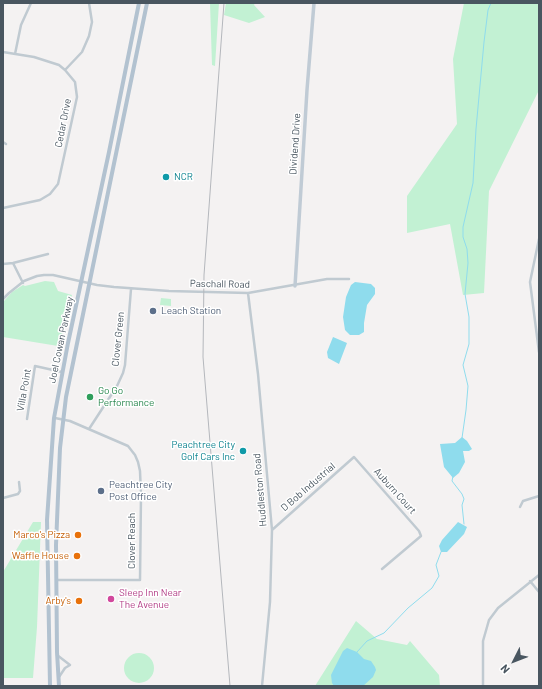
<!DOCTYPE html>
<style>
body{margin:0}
#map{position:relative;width:542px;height:689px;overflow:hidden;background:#f4f2f2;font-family:Barlow,sans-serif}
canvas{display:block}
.frame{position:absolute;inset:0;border:4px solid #495660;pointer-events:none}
.north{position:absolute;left:494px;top:641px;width:40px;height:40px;-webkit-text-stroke:3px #fff;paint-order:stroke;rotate:228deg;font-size:11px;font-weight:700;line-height:16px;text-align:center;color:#495660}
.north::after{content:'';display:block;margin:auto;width:14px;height:18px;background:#495660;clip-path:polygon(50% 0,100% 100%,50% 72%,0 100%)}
</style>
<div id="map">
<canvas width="542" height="689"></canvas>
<div class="frame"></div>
<div class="north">N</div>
</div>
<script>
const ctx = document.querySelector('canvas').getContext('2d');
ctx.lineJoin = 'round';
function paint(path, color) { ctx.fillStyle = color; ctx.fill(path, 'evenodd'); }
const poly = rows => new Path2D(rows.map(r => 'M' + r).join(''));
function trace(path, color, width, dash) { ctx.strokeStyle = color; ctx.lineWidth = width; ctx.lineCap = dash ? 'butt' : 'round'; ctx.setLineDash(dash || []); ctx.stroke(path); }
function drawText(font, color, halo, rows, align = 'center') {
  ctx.font = font + ' Barlow,sans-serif'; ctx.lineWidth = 3; ctx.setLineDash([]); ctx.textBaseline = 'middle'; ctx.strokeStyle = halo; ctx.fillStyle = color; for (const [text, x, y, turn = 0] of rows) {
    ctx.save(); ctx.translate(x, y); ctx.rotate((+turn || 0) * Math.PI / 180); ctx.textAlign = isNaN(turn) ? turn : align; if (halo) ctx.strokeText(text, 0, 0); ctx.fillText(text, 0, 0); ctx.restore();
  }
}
paint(poly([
 [210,3,219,3,215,66,212,65],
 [226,3,255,3,254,5,265,17,249,23,224,15],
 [464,3,539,3,539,90,489,191,484,293,463,295,450,224,407,233,407,196,457,124,453,59],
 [45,281,54,282,58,291,72,295,66,323,58,346,3,337,3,303,4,301,12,292,23,285,25,286],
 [161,298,171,299,171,306,160,305],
 [33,522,41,522,37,627,33,678,3,678,3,572],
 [356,621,377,639,407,645,410,641,439,675,440,686,315,686],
 '124 668a15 15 0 1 1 30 0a15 15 0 1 1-30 0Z'
]), '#c2f1d3');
paint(poly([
 [355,282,371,284,375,288,375,294,367,305,364,323,364,332,359,335,350,335,345,330,343,317,346,297,351,285],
 [333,337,347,343,339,364,328,358,327,352],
 [462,437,467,441,472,449,469,451,463,451,465,462,459,473,453,478,444,467,440,444,455,443],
 [458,522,467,527,464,534,447,552,441,552,439,546,442,540],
 [347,648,357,652,364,659,371,661,375,667,376,670,373,677,363,686,334,686,332,683,331,675,343,651]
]), '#8fdced');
trace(poly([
 [462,438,466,410,468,386,463,365,469,344,469,317,465,294,468,263,467,249,463,237,463,227,473,183,476,129,484,42,488,10,491,3],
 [453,476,452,481,462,494,464,499,462,505,464,524],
 [357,652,367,641,384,633,408,608,432,588,439,576,436,565,441,552]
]), '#8fdced', 1);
trace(poly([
 [3,52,34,57,59,65,65,70,75,82,77,97,58,184,50,194,40,200,3,208],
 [15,54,21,25,31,3],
 [65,70,82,52,89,36,92,22,89,3],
 [3,142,6,144],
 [539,239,530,282,539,352],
 [13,263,23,283],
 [3,264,13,263,48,254],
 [248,293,258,374,272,530,270,602,262,686],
 [3,299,9,293,24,281,37,276,44,275,53,275,97,285,114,287,169,291,248,293,327,279,349,279],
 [55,418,70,421,128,446,135,455,138,462,140,471,141,495,140,580,57,580],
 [27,419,35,366,62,372],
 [89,429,117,386,123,373,125,365,131,289],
 [3,498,18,494,20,491,19,482],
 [520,507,523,501,539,496],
 [272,530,354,457,419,531,421,536,382,569],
 [530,581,539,592],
 [57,655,70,665,65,668,59,677],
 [483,686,483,641,489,620,498,608,539,575]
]), '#c0cad1', 2.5);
trace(poly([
 [295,286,307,90,314,3]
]), '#c0cbd5', 3.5);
trace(poly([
 [50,686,47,520,54,418,68,343,109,152,139,3],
 [59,686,57,652,56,545,60,448,66,397,147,3]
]), '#b2c2d0', 4);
trace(poly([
 [224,3,204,275,203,357,230,686]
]), '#b4b7bc', 1);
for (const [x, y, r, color] of [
 [166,177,4,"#0f9aa8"],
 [153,311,4,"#5c6f8a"],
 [90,397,4,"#2e9e5b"],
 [243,451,4,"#0f9aa8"],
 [101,491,4,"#5c6f8a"],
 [78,535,4,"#e8710a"],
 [77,556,4,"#e8710a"],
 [111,599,4,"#d1479c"],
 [79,601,4,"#e8710a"]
]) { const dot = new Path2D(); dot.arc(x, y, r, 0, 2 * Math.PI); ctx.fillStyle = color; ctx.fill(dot); trace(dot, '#fff', 1.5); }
drawText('10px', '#495660', '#fff', [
 ["Cedar Drive",63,123,-79],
 ["Dividend Drive",295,144,-86],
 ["Paschall Road",220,284,1],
 ["Clover Green",118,339,-84],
 ["Joel Cowan Parkway",61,340,-78],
 ["Villa Point",24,390,-80],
 ["D Bob Industrial",308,487,-41],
 ["Huddleston Road",260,490,-95],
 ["Auburn Court",395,491,48],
 ["Clover Reach",132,541,-90]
]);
drawText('10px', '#0d838f', '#fff', [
 ["NCR",174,177],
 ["Peachtree City",235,445,"right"],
 ["Golf Cars Inc",235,457,"right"]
], 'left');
drawText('10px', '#4e5e75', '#fff', [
 ["Leach Station",161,311],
 ["Peachtree City",109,485],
 ["Post Office",109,497]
], 'left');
drawText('10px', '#27864d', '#fff', [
 ["Go Go",98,391],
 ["Performance",98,403]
], 'left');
drawText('10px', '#c56008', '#fff', [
 ["Marco's Pizza",70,535],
 ["Waffle House",69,556],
 ["Arby's",71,601]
], 'right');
drawText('10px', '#b23c85', '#fff', [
 ["Sleep Inn Near",119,593],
 ["The Avenue",119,605]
], 'left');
</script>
